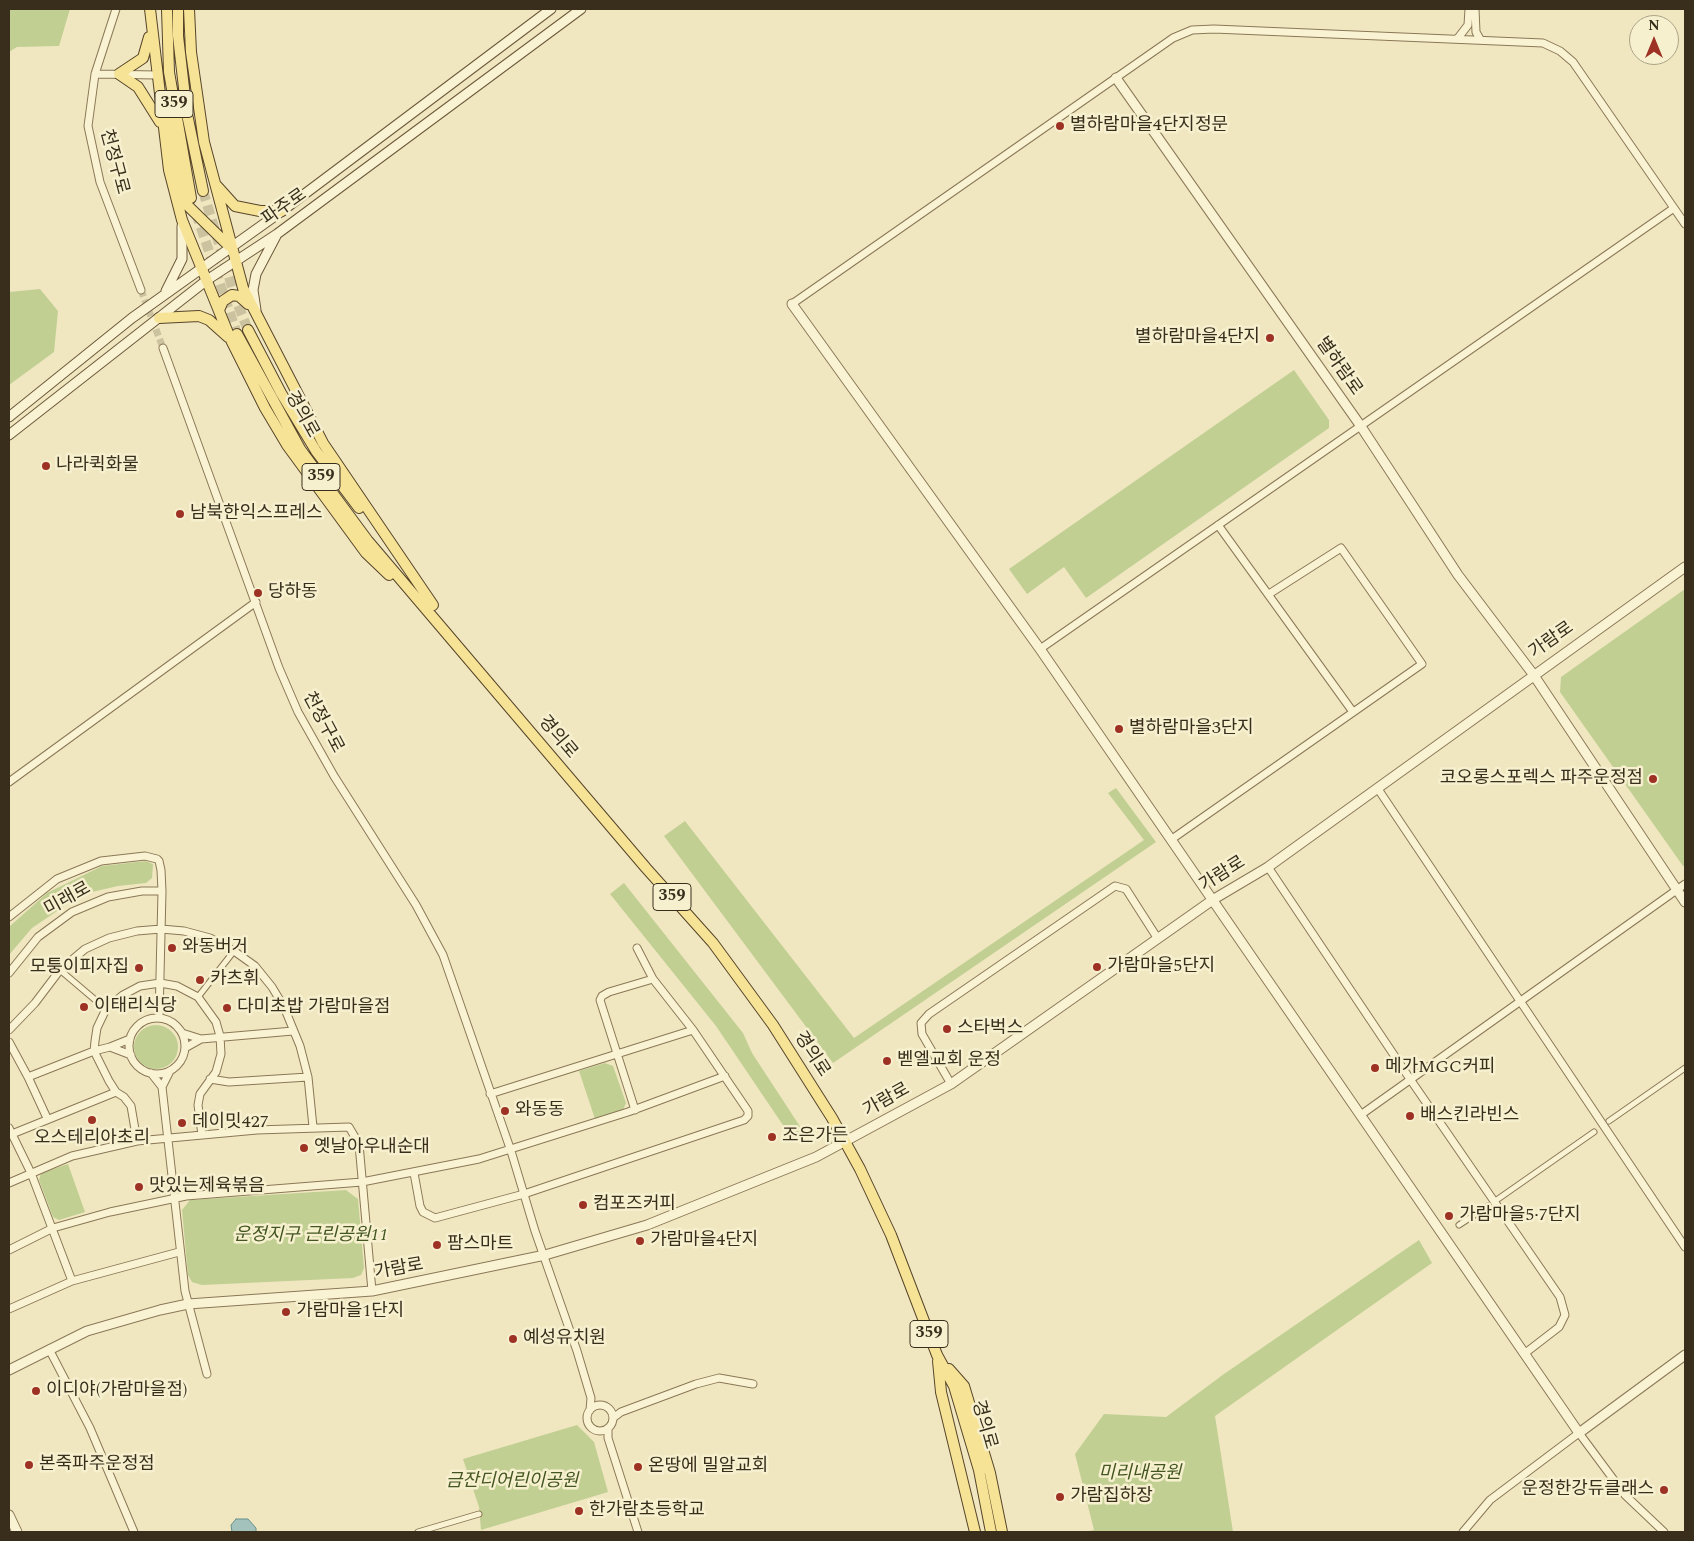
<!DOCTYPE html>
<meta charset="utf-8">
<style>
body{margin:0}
#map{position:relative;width:1694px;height:1541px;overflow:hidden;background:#f0e7c0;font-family:Spectral,serif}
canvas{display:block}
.frame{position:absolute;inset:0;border:10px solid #392d1c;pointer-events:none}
.north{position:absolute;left:1629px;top:15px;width:50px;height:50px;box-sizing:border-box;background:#f7f0cf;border:1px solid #aba287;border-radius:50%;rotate:0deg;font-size:14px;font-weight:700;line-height:20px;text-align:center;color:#392d1c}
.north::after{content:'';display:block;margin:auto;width:18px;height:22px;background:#9c3124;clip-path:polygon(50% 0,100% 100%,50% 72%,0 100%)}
</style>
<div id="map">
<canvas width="1694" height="1541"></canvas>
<div class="frame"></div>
<div class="north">N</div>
</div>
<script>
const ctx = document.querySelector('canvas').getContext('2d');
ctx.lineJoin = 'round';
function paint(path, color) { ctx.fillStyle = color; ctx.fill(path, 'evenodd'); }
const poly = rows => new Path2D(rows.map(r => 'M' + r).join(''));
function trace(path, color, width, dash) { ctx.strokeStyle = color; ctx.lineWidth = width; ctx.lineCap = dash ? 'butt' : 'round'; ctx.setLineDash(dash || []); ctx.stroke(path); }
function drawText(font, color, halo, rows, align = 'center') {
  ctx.font = font + ' Spectral,"Noto Sans KR",serif'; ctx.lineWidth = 5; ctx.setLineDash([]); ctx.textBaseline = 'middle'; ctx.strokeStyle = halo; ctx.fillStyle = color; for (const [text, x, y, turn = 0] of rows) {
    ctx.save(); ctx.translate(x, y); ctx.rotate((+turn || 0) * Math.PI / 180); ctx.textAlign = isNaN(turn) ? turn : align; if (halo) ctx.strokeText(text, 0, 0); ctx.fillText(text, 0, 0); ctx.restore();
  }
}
paint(poly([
 [9,9,70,9,59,46,17,47,9,52],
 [40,289,58,311,54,352,9,385,9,292],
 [1294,370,1329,420,1329,428,1086,598,1064,567,1027,594,1009,569],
 [1685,589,1685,866,1683,866,1560,692,1561,677],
 [1116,788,1156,842,833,1063,664,836,685,821,854,1038,1144,840,1108,793],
 [146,861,153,864,152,878,146,883,118,886,92,892,69,903,32,928,9,955,9,927,47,893,102,866],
 [624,883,743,1033,752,1053,801,1128,800,1134,791,1137,716,1026,610,894],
 '134 1047a22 22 0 1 1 44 0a22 22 0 1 1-44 0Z',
 [605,1063,613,1066,626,1103,623,1110,595,1119,579,1071],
 [68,1164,85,1212,59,1220,53,1217,39,1180,41,1173],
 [346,1190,358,1199,364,1268,361,1275,353,1278,202,1285,192,1282,188,1275,182,1210,190,1200],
 [1419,1240,1432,1263,1215,1416,1233,1532,1085,1532,1094,1530,1075,1454,1104,1414,1166,1417,1224,1374],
 [577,1425,594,1442,608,1492,481,1530,479,1507,463,1459]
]), '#c1cf93');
const water = poly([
 [236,1519,248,1519,256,1528,256,1532,232,1532,231,1525,236,1519]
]);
paint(water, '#a3c2bc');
trace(water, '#69908b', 1);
trace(poly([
 [141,290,163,348]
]), '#cbc29f', 7, [7, 3.5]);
trace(poly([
 [203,191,236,300,248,330],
 [196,213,237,334]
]), '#cbc29f', 10, [10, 5]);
const pedestrian = poly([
 [60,970,106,1009],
 [198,997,234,951],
 [1609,1121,1685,1068],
 [1498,1199,1594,1132],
 [1459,1225,1488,1206],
 [418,1532,479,1514]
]);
const minor = poly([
 [116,9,95,74,88,126,100,182,141,290],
 [1475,9,1476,32,1480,39],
 [1458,38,1468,25,1469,9],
 [95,74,157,75],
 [792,304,1173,38,1192,30,1214,29,1543,43,1560,51,1573,62,1685,224],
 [163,348,279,668,298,712,334,776,416,905,443,955,511,1151,535,1231,577,1351,591,1398,590,1410],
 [1218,525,1353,712],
 [1040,649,1674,208],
 [9,782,256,602],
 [1378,789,1685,1247],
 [1172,839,1422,664,1341,548,1269,594],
 [1268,867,1410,1079,1560,1297,1565,1315,1559,1327,1524,1354],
 [9,917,57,879,101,861,145,856,157,859,159,861,161,870,162,891,159,1018],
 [9,973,38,937,72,912,108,897,142,891,162,891],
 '129 1046a28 28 0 1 1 56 0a28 28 0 1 1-56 0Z',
 [9,1030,35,1003,60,970,85,949,109,938,137,931,161,929,184,931,210,938,234,951,255,966,272,987,284,1007,300,1046,308,1077,313,1127],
 [182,1033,201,1039,185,1048],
 [130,1039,110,1047,131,1055],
 [201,1039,293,1031],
 [9,1042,28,1077,47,1118],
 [151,1073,162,1087,170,1071],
 [28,1077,94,1051,110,1047],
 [210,1079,229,1082,308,1077],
 [951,1084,922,1034,921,1023,929,1014,1115,886,1126,889,1158,939],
 [162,1087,185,1291,207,1374],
 [490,1094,693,1030],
 [635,1110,600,1000,602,996,609,992,653,979],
 [1362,1114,1685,884],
 [9,1128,31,1173,72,1281],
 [12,1134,116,1092],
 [137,1141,131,1106,124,1097,116,1092,109,1081,94,1051,95,1041,97,1028,106,1009,123,995,140,986,160,983,177,986,198,997,216,1022,220,1036,221,1054,216,1072,200,1094,198,1105,202,1135],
 [414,1173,420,1206,423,1212,435,1218,524,1194,744,1120,748,1116,748,1111,693,1030,653,979,637,948],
 [9,1183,72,1156,137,1141,257,1130,349,1127,359,1144,372,1291],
 [9,1250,53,1228,110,1212,186,1196,362,1182,479,1159,628,1112,725,1076],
 [9,1309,72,1281,179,1252],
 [49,1349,90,1428,134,1532],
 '587 1418a13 13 0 1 1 26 0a13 13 0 1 1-26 0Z',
 [613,1418,621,1412,696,1384,719,1378,753,1384],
 [608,1428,608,1438,638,1532],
 [1463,1532,1490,1500,1579,1433,1625,1495,1664,1532]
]);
const tertiary = poly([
 [1116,78,1360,425,1458,575,1533,674,1685,902],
 [792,304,1040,649,1579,1433,1685,1355],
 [9,1370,87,1331,160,1310,188,1304,372,1291,545,1255,647,1225,816,1157,951,1084,1214,899,1268,867,1685,567],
 [9,1515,17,1532]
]);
const secondary = poly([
 [166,291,182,259,182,226],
 [256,310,253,290,256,274,276,236],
 [9,417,132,318,282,211,551,9],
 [9,435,207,280,277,234,581,9]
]);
const primary = poly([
 [150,9,169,170,182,220,230,338,265,408,287,445,366,553,389,575],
 [167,9,169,72,191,198],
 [178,9,178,36,187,114,203,191],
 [189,9,191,52,204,142,243,288,323,443,433,605],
 [149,37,143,58,119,74,138,87,160,122],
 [166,99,183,197,187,205,229,246],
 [217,186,235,206,260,211,282,211],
 [219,310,223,301,232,295,239,296,248,304],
 [159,318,199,316,209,320,228,337],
 [248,330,281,393,316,451,359,508],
 [237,334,300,449,368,541,646,868,713,943,773,1025,832,1118,860,1169,891,1235,937,1355,954,1386,979,1470,991,1532],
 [938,1361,941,1392,975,1532],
 [949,1369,964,1386,990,1473,1002,1532]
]);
trace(pedestrian, '#8a7857', 7);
trace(minor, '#8a7857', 9);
trace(tertiary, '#8a7857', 11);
trace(secondary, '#6c593a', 11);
trace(primary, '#57452b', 12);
trace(pedestrian, '#faf3d3', 5);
trace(minor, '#faf3d3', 7);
trace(tertiary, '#faf3d3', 9);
trace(secondary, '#faf3d3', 9);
trace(primary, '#f6e395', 10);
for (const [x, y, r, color] of [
 [1060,126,5,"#9c3124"],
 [1270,338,5,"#9c3124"],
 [46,466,5,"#9c3124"],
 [180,514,5,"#9c3124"],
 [258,593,5,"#9c3124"],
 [1119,729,5,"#9c3124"],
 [1653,779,5,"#9c3124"],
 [172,948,5,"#9c3124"],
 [1097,967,5,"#9c3124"],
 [139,968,5,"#9c3124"],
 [200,980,5,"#9c3124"],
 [84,1007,5,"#9c3124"],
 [227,1008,5,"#9c3124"],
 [947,1029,5,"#9c3124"],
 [887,1061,5,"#9c3124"],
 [1375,1068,5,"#9c3124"],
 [505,1111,5,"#9c3124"],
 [1410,1116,5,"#9c3124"],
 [92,1120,5,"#9c3124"],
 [182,1123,5,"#9c3124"],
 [772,1137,5,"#9c3124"],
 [304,1148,5,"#9c3124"],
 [139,1187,5,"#9c3124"],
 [583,1205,5,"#9c3124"],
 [1449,1216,5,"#9c3124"],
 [640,1241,5,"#9c3124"],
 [437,1245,5,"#9c3124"],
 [286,1312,5,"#9c3124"],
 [513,1339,5,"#9c3124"],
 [36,1391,5,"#9c3124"],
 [29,1465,5,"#9c3124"],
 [638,1467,5,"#9c3124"],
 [1664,1490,5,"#9c3124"],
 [1060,1497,5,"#9c3124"],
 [579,1511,5,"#9c3124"]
]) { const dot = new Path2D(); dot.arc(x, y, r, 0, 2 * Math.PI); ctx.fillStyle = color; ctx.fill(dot); trace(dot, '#f7f0cf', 2); }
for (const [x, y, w] of [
 [174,104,38],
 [321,477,38],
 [672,897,38],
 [929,1334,38]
]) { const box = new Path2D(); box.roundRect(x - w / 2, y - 13.5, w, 27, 4); ctx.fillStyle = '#f7f0cf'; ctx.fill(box); trace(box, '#392d1c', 1); }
drawText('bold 16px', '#392d1c', null, [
 ["359",174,104],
 ["359",321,477],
 ["359",672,897],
 ["359",929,1334]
]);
drawText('18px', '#392d1c', '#f7f0cf', [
 ["별하람마을4단지정문",1070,126],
 ["별하람마을4단지",1260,338,"right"],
 ["나라퀵화물",56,466],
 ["남북한익스프레스",190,514],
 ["당하동",268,593],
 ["별하람마을3단지",1129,729],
 ["코오롱스포렉스 파주운정점",1643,779,"right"],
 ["와동버거",182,948],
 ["가람마을5단지",1107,967],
 ["모퉁이피자집",129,968,"right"],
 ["카츠휘",210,980],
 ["이태리식당",94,1007],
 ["다미초밥 가람마을점",237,1008],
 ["스타벅스",957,1029],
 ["벧엘교회 운정",897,1061],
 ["메가MGC커피",1385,1068],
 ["와동동",515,1111],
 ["배스킨라빈스",1420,1116],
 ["데이밋427",192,1123],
 ["조은가든",782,1137],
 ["오스테리아초리",92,1139,"center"],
 ["옛날아우내순대",314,1148],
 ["맛있는제육볶음",149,1187],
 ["컴포즈커피",593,1205],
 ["가람마을5·7단지",1459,1216],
 ["가람마을4단지",650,1241],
 ["팜스마트",447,1245],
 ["가람마을1단지",296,1312],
 ["예성유치원",523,1339],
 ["이디야(가람마을점)",46,1391],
 ["본죽파주운정점",39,1465],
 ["온땅에 밀알교회",648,1467],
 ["운정한강듀클래스",1654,1490,"right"],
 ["가람집하장",1070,1497],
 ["한가람초등학교",589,1511]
], 'left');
drawText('18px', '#392d1c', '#f7f0cf', [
 ["천정구로",113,162,75],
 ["파주로",285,208,-35],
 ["별하람로",1338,367,55],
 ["경의로",301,415,61],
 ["가람로",1552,641,-35],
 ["천정구로",322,723,62],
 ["경의로",557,738,50],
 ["가람로",1223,875,-32],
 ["미래로",68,900,-29],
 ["경의로",811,1055,57],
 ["가람로",887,1101,-29],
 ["가람로",399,1270,-10],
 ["경의로",983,1425,74]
]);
drawText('italic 18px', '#435621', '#f7f0cf', [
 ["운정지구 근린공원11",311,1236],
 ["미리내공원",1140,1474],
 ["금잔디어린이공원",512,1482]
]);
</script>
